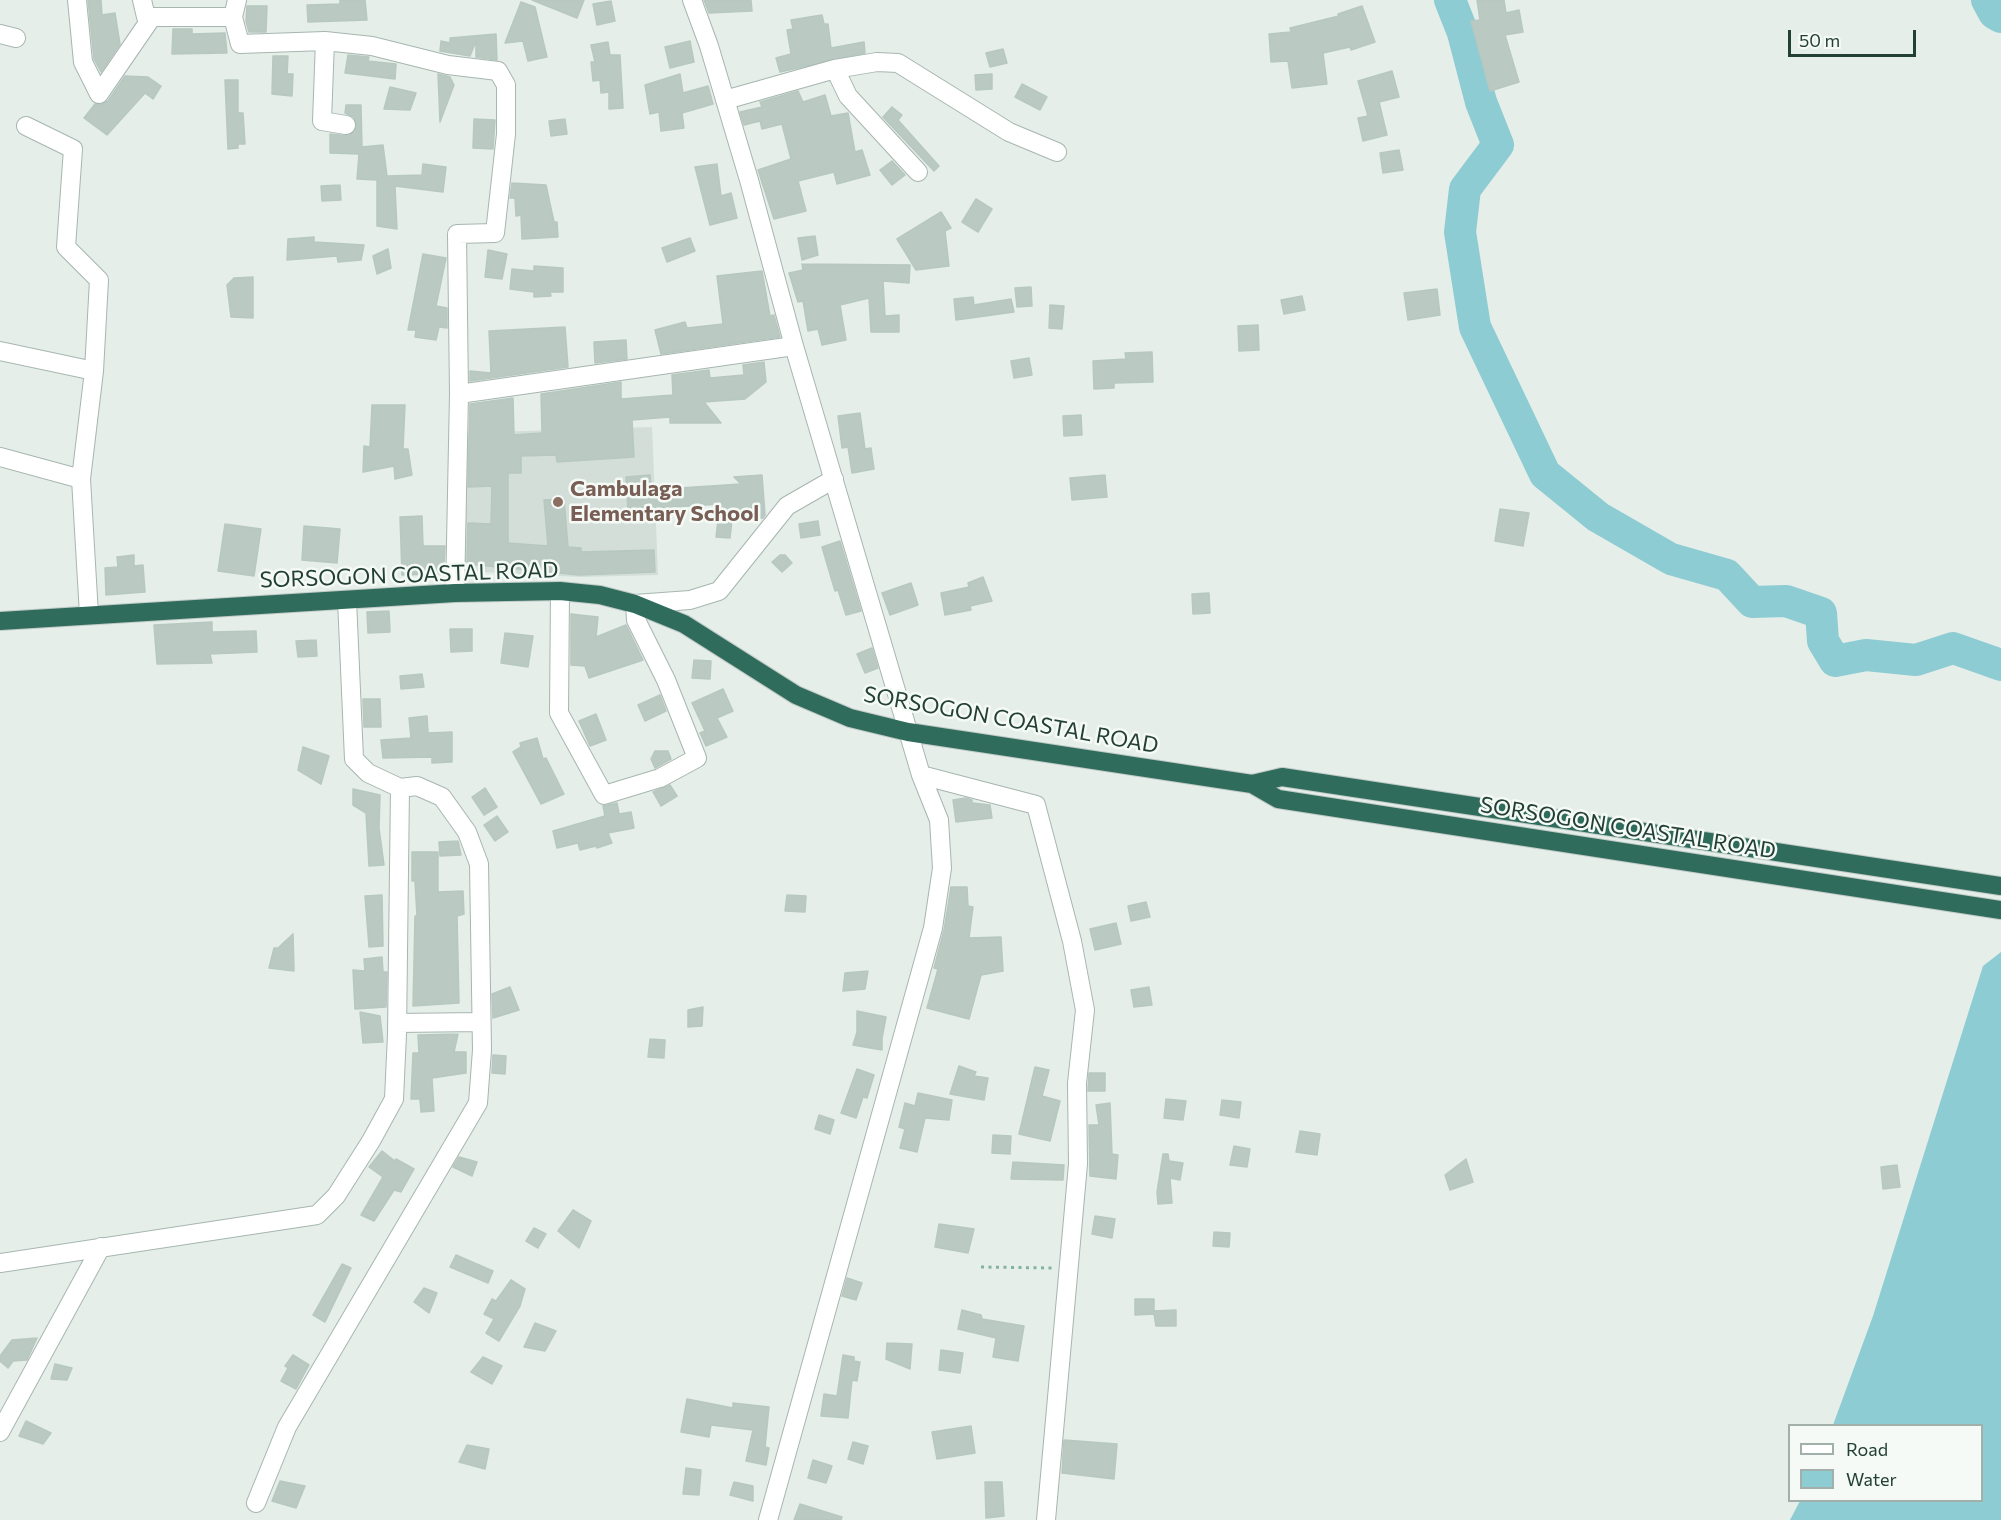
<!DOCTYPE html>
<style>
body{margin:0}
#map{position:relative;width:2001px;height:1520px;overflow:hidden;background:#e5eee9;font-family:Commissioner,sans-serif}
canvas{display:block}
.legend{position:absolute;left:1788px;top:1424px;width:195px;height:78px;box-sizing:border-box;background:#f5faf7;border:2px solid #a1b0aa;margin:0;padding:8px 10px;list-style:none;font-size:18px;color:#234036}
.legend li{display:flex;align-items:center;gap:12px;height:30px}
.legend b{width:30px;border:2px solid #a1b0aa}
.scale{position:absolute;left:1788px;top:30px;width:128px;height:27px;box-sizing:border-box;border:3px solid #234036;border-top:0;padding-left:8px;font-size:18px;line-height:21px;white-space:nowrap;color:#234036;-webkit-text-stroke:4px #f5faf7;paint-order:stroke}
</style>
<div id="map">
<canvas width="2001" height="1520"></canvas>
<ul class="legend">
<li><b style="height:8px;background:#fff"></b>Road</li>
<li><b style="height:16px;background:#8dccd2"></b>Water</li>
</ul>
<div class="scale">50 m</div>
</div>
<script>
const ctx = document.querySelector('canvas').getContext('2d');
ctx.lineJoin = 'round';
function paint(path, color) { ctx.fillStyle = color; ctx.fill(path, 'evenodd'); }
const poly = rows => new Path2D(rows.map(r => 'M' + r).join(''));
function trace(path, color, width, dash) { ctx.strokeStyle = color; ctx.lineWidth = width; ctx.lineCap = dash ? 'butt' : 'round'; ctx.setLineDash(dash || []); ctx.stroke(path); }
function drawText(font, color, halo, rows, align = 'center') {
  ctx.font = font + ' Commissioner,sans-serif'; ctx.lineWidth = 5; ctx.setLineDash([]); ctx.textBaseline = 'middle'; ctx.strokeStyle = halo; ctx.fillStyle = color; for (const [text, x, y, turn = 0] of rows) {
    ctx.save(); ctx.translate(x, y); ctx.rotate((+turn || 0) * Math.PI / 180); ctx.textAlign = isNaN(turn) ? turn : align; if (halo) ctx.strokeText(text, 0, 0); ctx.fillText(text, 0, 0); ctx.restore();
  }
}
paint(poly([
 [652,427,658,575,580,577,460,571,461,433]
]), '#d3ded8');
paint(poly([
 [2001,952,2001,1520,1790,1520,1800,1501,1982,1500,1982,1426,1833,1425,1873,1316,1983,966]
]), '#8dccd2');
trace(poly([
 [1450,0,1463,33,1481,102,1498,145,1465,189,1460,232,1475,327,1545,474,1598,517,1671,559,1727,575,1752,602,1786,601,1821,613,1823,641,1835,661,1866,655,1916,660,1953,648,2001,665],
 [1987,0,1994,13,2001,17]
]), '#8dccd2', 32);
const building = poly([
 [88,0,101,0,102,15,115,13,120,44,101,72,94,59,88,0],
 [340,0,365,0,367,20,308,22,307,5,340,4,340,0],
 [532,0,584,0,577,18,532,0],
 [704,0,751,0,752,11,709,13,704,0],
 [1477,0,1504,0,1506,13,1519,10,1523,32,1505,35,1519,82,1490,91,1471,21,1480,20,1477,0],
 [611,1,615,21,597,25,593,4,611,1],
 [521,2,535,7,547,57,528,61,523,41,505,43,521,2],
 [247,6,267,6,266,32,249,32,246,21,247,6],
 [1362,6,1375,42,1351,50,1350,47,1323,53,1327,84,1292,88,1288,61,1271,62,1269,34,1291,32,1290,28,1339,16,1338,14,1362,6],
 [822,15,824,24,828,24,831,48,864,42,865,53,780,72,776,58,791,54,787,30,793,29,791,20,822,15],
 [173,29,192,29,192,34,225,33,227,53,172,54,173,29],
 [496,34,497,60,476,57,476,41,470,56,440,51,441,41,450,43,450,38,496,34],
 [690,41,694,62,670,68,665,47,690,41],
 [608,42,610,55,620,55,623,108,609,109,609,92,601,93,600,80,593,81,591,62,595,62,591,45,608,42],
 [1003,49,1007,63,990,67,986,53,1003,49],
 [348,55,369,57,368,61,396,64,395,79,345,73,348,55],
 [273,56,288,56,287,74,293,74,292,96,272,94,273,56],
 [1392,71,1399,97,1379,102,1387,135,1363,141,1358,118,1368,116,1358,81,1392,71],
 [438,74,450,77,454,85,440,122,438,74],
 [680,74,683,93,708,86,713,104,682,113,684,128,661,131,659,112,650,114,645,85,680,74],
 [992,74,992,89,976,90,975,75,992,74],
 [125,76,148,77,161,86,153,99,145,93,107,135,84,118,95,104,103,104,108,101,125,76],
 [225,80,238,80,238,113,243,113,245,144,238,144,238,148,228,149,225,80],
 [1022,84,1047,97,1040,110,1015,97,1022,84],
 [390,87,416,93,410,110,384,109,390,87],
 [798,91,803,102,825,95,831,116,848,113,855,152,862,150,870,175,837,184,834,172,798,181,806,211,774,219,758,170,791,159,782,124,762,129,760,121,744,125,740,112,762,107,760,102,798,91],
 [346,105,361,105,362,147,383,145,387,176,422,175,423,164,446,167,443,192,395,186,397,229,377,226,377,180,357,179,359,154,330,153,330,134,349,136,357,127,354,117,345,113,346,105],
 [892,107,902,115,898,120,939,166,934,171,883,117,892,107],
 [474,119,495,120,493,149,473,148,474,119],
 [565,119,567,134,551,136,549,121,565,119],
 [1399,150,1403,170,1383,173,1380,153,1399,150],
 [892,161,905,175,892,185,880,170,892,161],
 [717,164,721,196,731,193,737,218,710,225,695,167,717,164],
 [512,183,546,185,554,222,557,222,558,237,522,239,521,215,516,216,515,198,510,198,512,183],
 [340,185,341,200,322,201,321,186,340,185],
 [976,199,992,209,978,232,962,222,976,199],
 [941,212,951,228,945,231,949,266,916,270,897,239,941,212],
 [815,236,818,255,802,260,798,238,815,236],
 [314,237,314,242,364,245,361,260,338,262,337,256,287,260,288,239,314,237],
 [690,238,695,251,667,262,662,248,690,238],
 [388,249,391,268,377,274,373,256,388,249],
 [488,250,507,254,502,279,485,277,488,250],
 [423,254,446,258,436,306,447,308,447,328,439,327,436,340,415,337,416,330,408,330,423,254],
 [802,264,910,265,909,283,883,281,885,316,899,315,899,332,871,332,869,298,840,305,846,340,822,345,818,329,808,331,803,301,798,302,789,273,803,270,802,264],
 [534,266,563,268,563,292,550,292,551,296,534,297,534,292,510,289,512,269,534,271,534,266],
 [762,271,770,316,774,315,780,337,661,354,655,330,685,322,687,328,723,324,717,276,762,271],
 [253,277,253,318,231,317,227,285,234,278,253,277],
 [1031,287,1032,306,1017,307,1015,288,1031,287],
 [1437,289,1440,315,1408,320,1404,293,1437,289],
 [1302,296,1305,310,1284,314,1281,300,1302,296],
 [973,297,974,305,1011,299,1014,312,956,320,954,299,973,297],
 [1050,305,1064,306,1062,329,1049,328,1050,305],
 [1258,325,1259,350,1239,351,1238,326,1258,325],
 [565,327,568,367,470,381,470,371,491,373,489,331,565,327],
 [626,340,627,359,595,363,594,342,626,340],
 [1152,352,1153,382,1114,383,1114,388,1094,389,1093,361,1126,359,1125,353,1152,352],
 [1029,358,1032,375,1014,378,1011,361,1029,358],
 [764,362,766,382,745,399,704,402,721,423,670,423,670,417,632,420,634,457,557,462,556,455,521,456,521,473,508,473,508,543,548,546,544,500,564,499,568,547,581,548,581,552,654,550,655,572,579,575,467,564,468,523,491,524,492,486,468,487,470,404,513,398,514,435,542,433,541,394,621,382,621,399,673,395,672,375,709,370,710,378,744,375,743,365,764,362],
 [372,405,405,405,403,449,408,449,412,475,395,479,394,466,363,472,364,446,370,447,372,405],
 [860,413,865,449,871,448,874,469,852,473,848,447,842,448,838,416,860,413],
 [1081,415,1082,435,1064,436,1063,416,1081,415],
 [650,475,651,487,680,488,741,484,734,477,762,475,765,515,763,518,732,520,730,538,716,537,720,504,628,510,626,477,650,475],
 [1105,475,1107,497,1072,500,1070,478,1105,475],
 [1500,509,1529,513,1523,546,1495,541,1500,509],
 [422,516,423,546,445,546,444,563,439,563,440,574,402,575,400,517,422,516],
 [818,521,820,535,801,538,799,524,818,521],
 [225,524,261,529,254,576,218,571,225,524],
 [304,526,340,529,337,563,302,560,304,526],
 [840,541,861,611,846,615,838,590,835,591,822,547,840,541],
 [134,555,134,566,143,565,145,592,106,595,105,568,118,567,117,557,134,555],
 [780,555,785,555,792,563,782,572,772,562,780,555],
 [983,577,992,601,970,606,971,610,945,615,941,593,969,587,968,583,983,577],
 [911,583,918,605,890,615,882,593,911,583],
 [1209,593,1210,613,1193,614,1192,594,1209,593],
 [389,611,390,632,368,633,367,612,389,611],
 [571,614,598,617,596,637,626,625,643,660,589,678,585,666,571,665,571,614],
 [212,622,212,632,256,631,257,652,210,654,212,663,157,664,154,625,212,622],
 [450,629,472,629,472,651,451,652,450,629],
 [505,633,533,636,528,667,501,663,505,633],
 [316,640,317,656,298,657,296,641,316,640],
 [872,648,878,668,865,673,857,654,872,648],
 [694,660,711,661,710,679,692,678,694,660],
 [422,674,424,687,401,689,400,676,422,674],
 [723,689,733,711,717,718,727,737,706,746,700,733,705,731,692,703,723,689],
 [660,695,666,711,645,721,638,705,660,695],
 [363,699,380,699,381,727,364,727,363,699],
 [596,714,606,740,590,746,579,721,596,714],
 [427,716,428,733,452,732,452,762,432,763,432,757,383,758,381,740,411,738,409,718,427,716],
 [537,738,543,759,546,758,564,794,541,804,513,752,521,747,520,743,537,738],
 [303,747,329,756,321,784,298,770,303,747],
 [655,751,668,751,671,759,655,768,651,759,655,751],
 [670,785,677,796,661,806,653,792,670,785],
 [485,788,497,807,484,815,472,797,485,788],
 [353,789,380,795,379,828,384,865,369,866,366,813,353,805,353,789],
 [966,798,972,800,972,803,990,805,992,818,956,822,953,800,966,798],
 [617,803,619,814,631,812,634,828,608,833,612,843,597,848,596,846,580,850,578,843,557,848,553,831,605,816,603,806,617,803],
 [497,816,508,832,495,841,484,825,497,816],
 [458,841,461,855,440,856,439,842,458,841],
 [412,852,438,852,438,892,463,891,464,914,457,916,459,1003,413,1006,415,916,417,916,415,881,412,881,412,852],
 [951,887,967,887,968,906,973,907,969,938,1001,937,1003,971,981,975,969,1019,927,1008,938,969,934,968,944,930,951,887],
 [382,895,383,946,369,947,365,896,382,895],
 [787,895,806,896,805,912,785,911,787,895],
 [1146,902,1150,917,1131,921,1128,906,1146,902],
 [1116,923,1121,944,1095,950,1090,929,1116,923],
 [293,934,294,971,269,968,274,948,278,948,293,934],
 [382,957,383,972,387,972,386,1007,355,1009,353,970,365,971,364,959,382,957],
 [868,971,865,989,843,991,845,973,868,971],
 [510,987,519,1010,493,1018,492,994,510,987],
 [1149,987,1152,1005,1134,1007,1131,990,1149,987],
 [703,1007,702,1026,688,1027,688,1010,703,1007],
 [857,1011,886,1017,882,1038,882,1050,853,1045,857,1032,857,1011],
 [360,1012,380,1016,383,1042,363,1043,360,1012],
 [458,1034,454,1052,466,1052,466,1073,432,1078,434,1111,421,1112,420,1099,411,1099,413,1053,419,1053,418,1035,458,1034],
 [650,1039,665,1040,664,1058,648,1057,650,1039],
 [493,1055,506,1056,505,1074,492,1073,493,1055],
 [959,1066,976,1072,974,1076,988,1078,984,1100,950,1094,959,1066],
 [1035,1067,1049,1070,1042,1096,1060,1101,1050,1141,1019,1134,1035,1067],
 [857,1069,874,1075,867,1098,863,1097,856,1118,841,1113,857,1069],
 [1089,1073,1105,1073,1105,1091,1088,1091,1089,1073],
 [918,1093,952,1100,949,1120,925,1118,917,1152,900,1148,905,1129,899,1127,905,1103,915,1106,918,1093],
 [1166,1099,1186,1101,1183,1120,1164,1118,1166,1099],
 [1222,1100,1241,1102,1239,1118,1220,1115,1222,1100],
 [1110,1103,1112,1154,1118,1155,1116,1179,1090,1176,1089,1125,1099,1125,1096,1105,1110,1103],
 [819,1115,834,1120,830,1134,815,1129,819,1115],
 [1300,1131,1320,1134,1317,1155,1296,1152,1300,1131],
 [993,1135,1011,1136,1010,1154,992,1153,993,1135],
 [1234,1146,1250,1149,1247,1167,1230,1165,1234,1146],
 [382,1151,395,1161,396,1159,414,1169,401,1192,394,1190,374,1221,361,1215,383,1177,369,1167,382,1151],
 [1163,1154,1168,1154,1169,1161,1183,1163,1180,1180,1170,1178,1172,1203,1158,1204,1157,1192,1163,1154],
 [459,1157,477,1162,472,1176,453,1167,459,1157],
 [1466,1159,1473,1182,1450,1190,1445,1175,1466,1159],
 [1013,1162,1064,1165,1063,1180,1011,1179,1013,1162],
 [1897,1165,1900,1187,1883,1189,1881,1167,1897,1165],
 [573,1210,591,1221,579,1248,558,1231,573,1210],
 [1095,1216,1115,1219,1112,1238,1092,1234,1095,1216],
 [939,1224,974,1229,968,1253,935,1247,939,1224],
 [534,1228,546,1234,538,1248,526,1241,534,1228],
 [1214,1232,1230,1233,1229,1247,1213,1246,1214,1232],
 [456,1255,493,1271,488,1283,450,1267,456,1255],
 [342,1264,351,1268,325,1322,313,1315,342,1264],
 [847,1278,862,1283,856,1300,842,1296,847,1278],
 [511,1280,525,1289,520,1306,499,1341,486,1333,494,1319,484,1314,492,1299,496,1301,511,1280],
 [424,1288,437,1293,429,1313,414,1302,424,1288],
 [1135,1299,1154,1299,1154,1311,1176,1310,1176,1326,1156,1326,1154,1314,1135,1315,1135,1299],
 [962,1310,981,1315,982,1319,1024,1326,1018,1361,993,1357,996,1338,958,1329,962,1310],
 [535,1323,556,1331,545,1351,524,1347,535,1323],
 [37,1338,27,1360,13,1361,8,1368,0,1361,0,1356,12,1340,37,1338],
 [887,1343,912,1344,910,1369,886,1359,887,1343],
 [941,1350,963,1353,960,1373,939,1370,941,1350],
 [293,1355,309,1365,296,1389,281,1381,288,1368,285,1366,293,1355],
 [843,1355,854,1357,854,1361,860,1362,857,1381,852,1380,848,1418,821,1416,824,1394,837,1396,843,1355],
 [483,1357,502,1366,492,1384,471,1372,483,1357],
 [55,1364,72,1368,67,1380,51,1379,55,1364],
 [687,1399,733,1408,733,1403,769,1407,765,1447,769,1448,766,1465,746,1461,753,1430,711,1425,709,1437,681,1432,687,1399],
 [26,1421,51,1433,43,1444,19,1436,26,1421],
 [971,1426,975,1453,937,1459,932,1432,971,1426],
 [1064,1440,1117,1444,1114,1479,1062,1473,1064,1440],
 [853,1442,868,1446,863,1464,848,1459,853,1442],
 [467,1445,489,1449,485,1469,459,1462,467,1445],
 [813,1460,832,1466,826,1483,808,1478,813,1460],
 [686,1468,701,1470,699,1495,683,1494,686,1468],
 [280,1481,305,1486,296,1508,272,1501,280,1481],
 [734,1482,753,1486,753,1501,730,1495,734,1482],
 [985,1482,1002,1482,1004,1516,986,1518,985,1482],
 [800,1504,842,1517,841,1520,794,1520,800,1504]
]);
paint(building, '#bac9c2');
trace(building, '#b7c8c0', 1.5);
const minor = poly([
 [77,0,83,62,99,94,152,17],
 [142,0,146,17,233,17],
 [237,0,233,17,240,44,325,41,322,121,346,125],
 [692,0,709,46,749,180,794,346,921,775,939,820,942,868,933,928,768,1520],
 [0,34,16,38],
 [325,41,372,46,448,65,498,71,506,85,506,134,495,233,457,234,459,394,455,593],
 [835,69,848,96,918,172],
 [725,100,835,69,877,62,898,63,1009,132,1057,152],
 [26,126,73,149,66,247,99,280,94,371],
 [0,351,94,371,81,479,89,615],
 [459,394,794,346],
 [0,457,81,479],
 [560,591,559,713,604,795,660,778,697,758,666,680,636,620,635,604,690,600,719,591,787,506,834,479],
 [921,775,1036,805,1072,941,1085,1010,1077,1083,1078,1164,1046,1520],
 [397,1023,480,1022],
 [0,1263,317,1215,336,1196,371,1141,394,1099,397,1034,400,788],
 [0,1432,101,1247],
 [256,1503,287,1427,478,1103,482,1050,479,864,467,832,442,797,417,786,400,788,368,773,354,759,347,600]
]);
const highway = poly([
 [0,621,455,593,560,591,600,595,635,604,684,624,796,695,850,718,908,732,1252,784,1278,799,2001,910],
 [1252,784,1282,777,2001,886]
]);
trace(minor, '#a7b6b0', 20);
trace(highway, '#c1cac7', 20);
trace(poly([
 [981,1267,1052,1268]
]), '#85b1a1', 3, [3, 4.5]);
trace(minor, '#fff', 18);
trace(highway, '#2f6c5c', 18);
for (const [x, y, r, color] of [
 [558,502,6,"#8d6e63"]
]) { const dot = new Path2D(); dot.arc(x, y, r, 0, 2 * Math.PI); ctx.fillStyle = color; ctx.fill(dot); trace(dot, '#f5faf7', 2); }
drawText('bold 22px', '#785e54', '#f5faf7', [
 ["Cambulaga",570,489],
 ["Elementary School",570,514]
], 'left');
drawText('22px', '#234036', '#f5faf7', [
 ["SORSOGON COASTAL ROAD",409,575,-2],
 ["SORSOGON COASTAL ROAD",1011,720,10],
 ["SORSOGON COASTAL ROAD",1628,828,9]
]);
</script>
